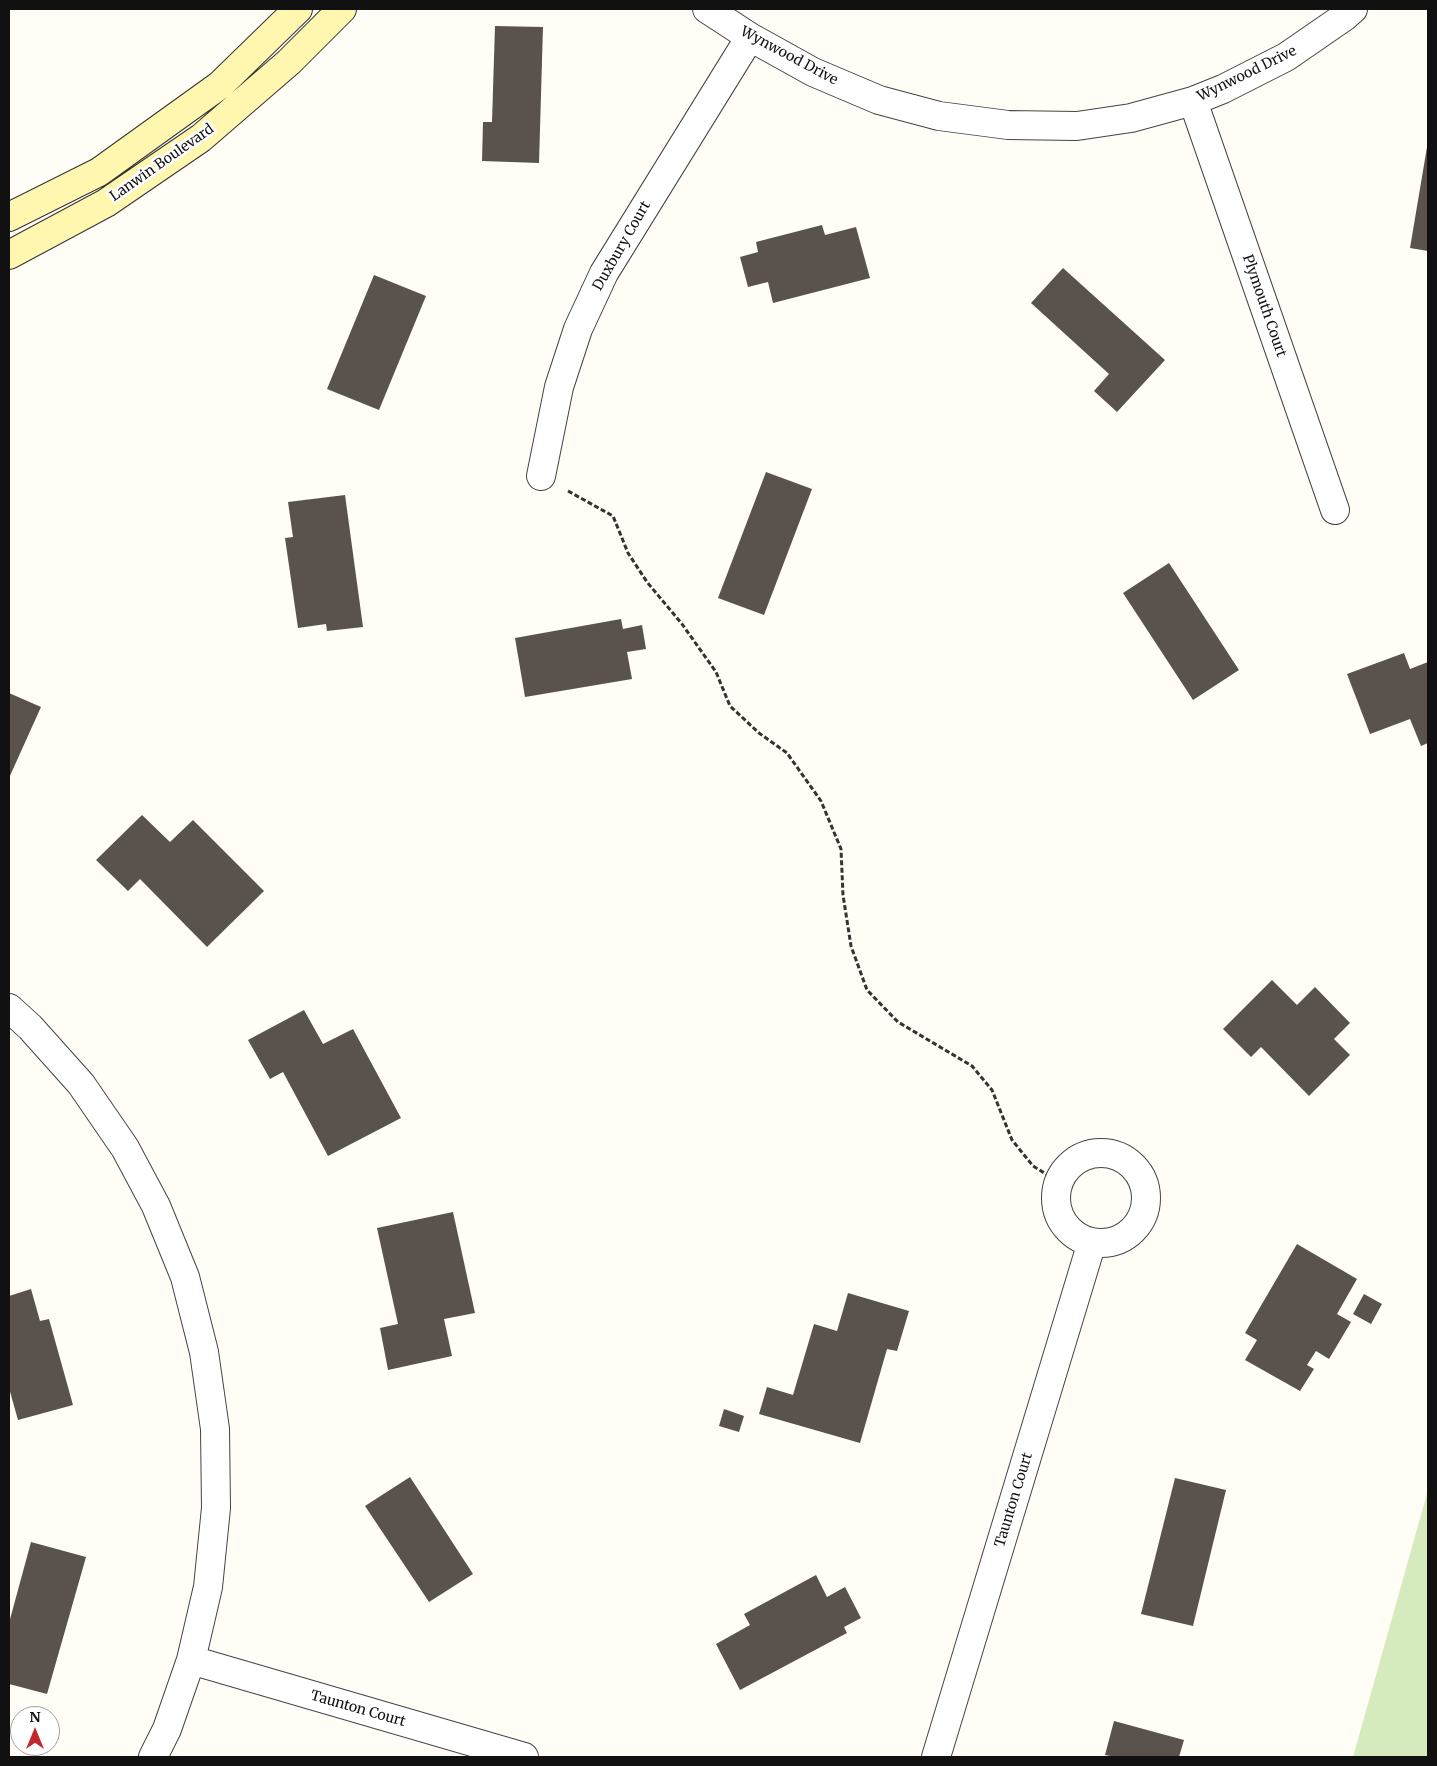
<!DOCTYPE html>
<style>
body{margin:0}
#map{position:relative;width:1437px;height:1766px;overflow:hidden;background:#fffdf5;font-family:Merriweather,serif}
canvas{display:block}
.frame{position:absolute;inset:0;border:10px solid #111;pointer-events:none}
.north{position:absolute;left:10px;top:1706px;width:50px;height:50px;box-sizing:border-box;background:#fff;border:1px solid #a0a0a0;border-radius:50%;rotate:0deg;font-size:14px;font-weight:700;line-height:20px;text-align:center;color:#111}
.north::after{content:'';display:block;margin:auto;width:18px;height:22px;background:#c4262e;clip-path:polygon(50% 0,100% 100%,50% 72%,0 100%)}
</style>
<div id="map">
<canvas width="1437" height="1766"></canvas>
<div class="frame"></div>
<div class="north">N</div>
</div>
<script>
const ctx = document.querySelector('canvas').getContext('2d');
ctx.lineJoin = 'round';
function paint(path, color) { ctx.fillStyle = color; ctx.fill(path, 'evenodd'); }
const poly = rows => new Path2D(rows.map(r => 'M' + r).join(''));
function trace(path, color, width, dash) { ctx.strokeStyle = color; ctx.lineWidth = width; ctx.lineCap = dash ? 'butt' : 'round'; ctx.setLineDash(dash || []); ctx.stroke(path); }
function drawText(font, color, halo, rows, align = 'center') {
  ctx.font = font + ' Merriweather,serif'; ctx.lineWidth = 5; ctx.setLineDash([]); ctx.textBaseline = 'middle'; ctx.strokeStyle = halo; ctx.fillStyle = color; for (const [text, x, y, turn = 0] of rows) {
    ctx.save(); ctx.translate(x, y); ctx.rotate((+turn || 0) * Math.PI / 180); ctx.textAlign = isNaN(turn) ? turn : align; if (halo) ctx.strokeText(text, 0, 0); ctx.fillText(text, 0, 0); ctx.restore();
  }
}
paint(poly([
 [1428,1490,1428,1757,1353,1757]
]), '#d5ebbd');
paint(poly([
 [495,26,543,27,539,163,482,161,483,122,492,122],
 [1427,147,1428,147,1428,251,1410,248],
 [822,225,825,235,856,227,870,278,773,303,768,282,748,287,740,257,758,252,756,242],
 [1063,268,1165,360,1117,412,1094,391,1109,374,1031,303],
 [374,275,426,296,379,410,327,389],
 [766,472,812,489,764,615,718,598],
 [345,495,363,627,327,631,326,624,298,628,285,538,293,537,288,502],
 [1169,563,1239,670,1193,700,1123,593],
 [621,619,623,629,642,625,646,649,627,652,632,679,525,697,515,638],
 [1404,653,1410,669,1428,662,1428,743,1421,746,1410,719,1370,734,1347,674],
 [9,693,41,707,9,778],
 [142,815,170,842,193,820,264,891,207,947,140,879,128,891,96,860],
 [1272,980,1297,1005,1315,987,1350,1023,1334,1039,1350,1055,1309,1096,1261,1047,1251,1057,1223,1029],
 [304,1010,323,1044,353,1029,401,1118,328,1156,283,1072,270,1079,248,1040],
 [453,1212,475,1313,444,1319,452,1356,388,1370,380,1328,398,1324,377,1228],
 [1297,1244,1357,1279,1337,1314,1351,1322,1329,1359,1316,1351,1307,1365,1314,1369,1300,1391,1245,1360,1257,1340,1245,1333],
 [31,1289,40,1321,49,1319,73,1405,18,1420,9,1388,9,1296],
 [848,1293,909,1311,897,1351,887,1349,860,1443,759,1414,767,1387,793,1395,814,1324,837,1331],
 [1364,1294,1382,1304,1371,1324,1353,1314],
 [724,1409,744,1416,739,1432,719,1426],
 [410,1477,473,1574,429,1602,365,1506],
 [1175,1478,1226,1490,1193,1626,1141,1614],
 [31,1542,86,1557,47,1694,9,1684,9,1623],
 [816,1575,827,1597,845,1587,861,1618,844,1627,847,1633,740,1690,716,1644,750,1625,744,1614],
 [1114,1721,1184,1740,1179,1757,1116,1757,1105,1755]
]), '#5a524d');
const street = poly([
 [707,9,750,37,813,72,879,100,939,116,1008,125,1077,126,1131,118,1193,101,1223,89,1286,57,1344,17,1353,9],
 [1193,101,1335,510],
 [541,476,559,387,578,329,604,273,750,37],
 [9,1008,30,1027,81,1084,125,1148,156,1206,185,1277,204,1352,215,1429,216,1508,208,1587,191,1660,167,1729,153,1757],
 '1056 1198a45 45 0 1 1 90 0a45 45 0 1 1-90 0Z',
 [191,1660,524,1757],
 [936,1757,1092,1242]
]);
const secondary = poly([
 [9,217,99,172,220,85,298,9],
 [9,255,106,203,201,138,289,62,342,9]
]);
trace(street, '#444', 30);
trace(secondary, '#333', 30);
trace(poly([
 [568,491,613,516,628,553,647,582,682,624,716,672,730,706,759,733,787,753,821,801,841,849,843,895,851,946,867,990,898,1022,972,1066,992,1090,1012,1140,1033,1166,1059,1182]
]), '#333', 3, [5, 2.5]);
trace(street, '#fff', 28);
trace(secondary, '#fff6b0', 28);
drawText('14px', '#111', '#fff', [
 ["Wynwood Drive",789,56,28],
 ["Wynwood Drive",1247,74,-26],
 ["Lanwin Boulevard",162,163,-35],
 ["Duxbury Court",622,246,-60],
 ["Plymouth Court",1264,306,71],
 ["Taunton Court",1014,1500,-73],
 ["Taunton Court",358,1709,16]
]);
</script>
